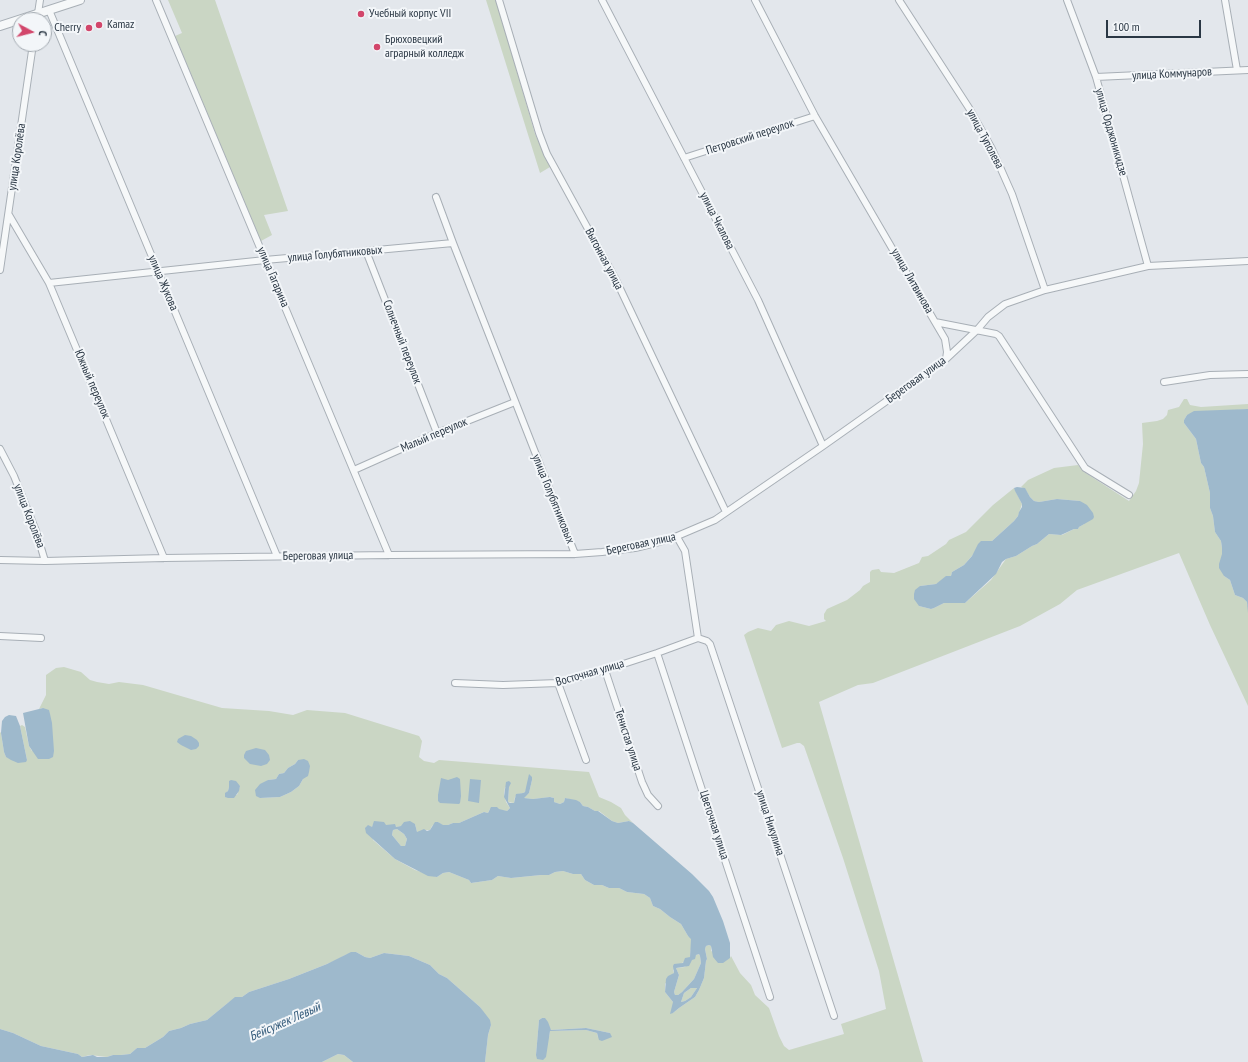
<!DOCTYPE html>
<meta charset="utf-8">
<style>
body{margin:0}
#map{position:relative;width:1248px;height:1062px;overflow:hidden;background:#e3e7ec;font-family:"PT Sans Narrow",sans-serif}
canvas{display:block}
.north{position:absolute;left:12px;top:12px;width:40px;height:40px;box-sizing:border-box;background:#f3f6f9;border:1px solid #a3aab1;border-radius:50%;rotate:97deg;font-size:11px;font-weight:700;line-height:16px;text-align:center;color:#2a3744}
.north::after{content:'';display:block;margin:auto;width:14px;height:18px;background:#d2466b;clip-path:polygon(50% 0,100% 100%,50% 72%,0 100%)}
.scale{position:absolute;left:1106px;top:20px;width:95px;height:18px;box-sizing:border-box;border:2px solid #2a3744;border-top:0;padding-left:5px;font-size:12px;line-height:14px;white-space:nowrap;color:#2a3744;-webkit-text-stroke:3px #f3f6f9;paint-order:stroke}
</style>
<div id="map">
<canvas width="1248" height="1062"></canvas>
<div class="north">С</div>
<div class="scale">100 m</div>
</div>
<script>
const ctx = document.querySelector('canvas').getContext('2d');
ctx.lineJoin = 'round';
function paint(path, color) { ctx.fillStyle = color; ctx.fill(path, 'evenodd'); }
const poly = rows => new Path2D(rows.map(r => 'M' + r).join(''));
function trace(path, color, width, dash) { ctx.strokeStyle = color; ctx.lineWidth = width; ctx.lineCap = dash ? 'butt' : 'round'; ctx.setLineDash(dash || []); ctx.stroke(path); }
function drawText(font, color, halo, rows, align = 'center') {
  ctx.font = font + ' "PT Sans Narrow",sans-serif'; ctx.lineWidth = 4; ctx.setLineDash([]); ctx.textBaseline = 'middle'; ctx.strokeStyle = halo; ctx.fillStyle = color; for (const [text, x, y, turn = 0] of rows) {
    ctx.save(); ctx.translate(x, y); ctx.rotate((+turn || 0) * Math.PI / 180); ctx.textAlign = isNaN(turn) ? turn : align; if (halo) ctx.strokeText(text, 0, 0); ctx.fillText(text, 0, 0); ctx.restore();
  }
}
paint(poly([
 [168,0,215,0,288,211,264,215,272,235,261,241,175,36,182,33],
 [486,0,496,0,535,134,550,167,540,173],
 [1184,399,1187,399,1190,405,1201,407,1248,404,1248,409,1187,415,1184,420,1184,423,1196,439,1201,463,1204,467,1210,493,1210,508,1213,516,1215,532,1221,541,1222,548,1224,576,1230,580,1235,595,1243,598,1247,602,1248,606,1248,706,1210,625,1179,553,1077,590,1060,604,1020,626,873,683,858,685,819,702,923,1062,485,1062,488,1035,491,1025,480,1007,447,978,439,974,430,965,409,956,384,953,370,958,365,957,356,952,345,955,337,960,289,979,249,992,242,997,238,997,229,1002,207,1020,190,1024,181,1028,169,1031,163,1037,145,1048,137,1048,130,1054,121,1055,113,1055,107,1057,90,1055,82,1057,78,1054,41,1046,13,1033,0,1029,0,732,1,733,4,752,6,757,27,760,20,726,22,725,25,727,29,746,32,751,43,708,39,709,46,695,46,675,56,668,64,667,81,672,90,680,97,682,109,684,119,682,143,685,222,708,269,711,293,715,307,710,345,713,419,736,422,741,419,757,424,761,434,763,439,760,589,772,599,797,611,802,621,808,625,815,633,823,629,821,618,823,612,821,599,811,595,811,588,807,583,806,580,802,565,798,564,802,560,804,554,802,554,798,551,797,533,799,523,798,529,793,532,780,532,777,525,792,523,793,518,794,515,797,514,803,508,802,509,787,505,787,504,794,506,802,510,808,507,811,490,809,488,813,484,812,459,823,453,823,448,825,442,825,438,822,432,826,430,830,422,830,420,832,417,832,415,824,396,827,392,825,373,825,372,827,373,840,395,859,415,870,437,877,443,873,449,872,469,880,471,883,492,880,498,876,511,878,541,875,549,875,555,872,563,871,573,874,581,874,585,880,594,885,602,885,609,888,619,888,627,892,644,894,650,898,653,906,660,909,670,917,681,924,688,936,692,938,690,957,673,970,674,973,665,984,665,992,673,1002,673,1013,679,1008,695,997,699,990,704,978,706,961,707,959,705,949,706,946,709,945,711,946,711,951,730,958,731,956,740,973,751,985,755,995,769,1008,779,1036,784,1046,789,1050,844,1034,841,1024,886,1009,879,971,843,858,804,746,800,743,797,743,782,748,744,635,748,632,758,628,771,631,776,625,789,621,809,626,826,621,824,619,824,614,827,609,847,600,860,590,863,586,870,582,870,572,872,570,879,569,881,572,894,573,919,563,922,557,928,556,946,544,949,540,966,532,993,505,1014,488,1022,504,1018,516,1014,521,992,541,985,541,964,565,952,572,951,576,936,584,920,586,919,606,931,609,934,608,944,603,965,603,991,580,1006,559,1016,556,1032,546,1037,544,1049,534,1062,535,1074,529,1078,529,1079,527,1084,524,1080,501,1057,499,1039,502,1034,501,1030,497,1025,489,1021,487,1028,480,1054,468,1078,465,1084,472,1129,501,1136,491,1139,483,1143,444,1142,423,1157,421,1163,419,1167,415,1168,410,1179,407],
 [298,760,303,779,299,786,291,792,280,797,260,798,268,780,276,779,279,774,284,773,288,768,295,764],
 [229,781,240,786,237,795,225,794,228,791,229,787],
 [542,1018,551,1030,586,1028,610,1033,598,1037,597,1033,586,1030,550,1031,549,1037,536,1055,539,1020],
 [397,829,404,834,407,839,405,846,401,846,392,835,393,830],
 [699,954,700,956,701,963,694,979,682,992,678,995,675,995,674,992,679,975,676,968,685,967,696,955],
 [691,988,697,988,691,997,685,1001,681,1002,684,993],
 [338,1054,344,1055,353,1062,322,1062]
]), '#cad6c4');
paint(poly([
 [1248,409,1248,613,1247,602,1243,598,1235,595,1230,580,1224,576,1219,568,1219,564,1222,554,1222,548,1221,541,1215,532,1213,516,1210,508,1210,493,1204,467,1201,463,1196,439,1184,423,1184,420,1187,415,1194,411],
 [1017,487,1025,488,1030,497,1034,501,1039,502,1057,499,1080,501,1087,505,1093,513,1094,517,1093,519,1079,527,1078,529,1074,529,1061,535,1049,534,1037,544,1032,546,1016,556,1006,559,1002,562,996,574,965,603,944,603,934,608,931,609,919,606,914,599,914,594,915,590,920,586,936,584,946,576,951,576,952,572,964,565,972,556,978,544,981,541,992,541,1014,521,1018,516,1019,512,1022,507,1022,504,1015,491,1014,488],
 [43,708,49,710,50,714,52,723,54,751,53,757,49,759,38,759,29,746,23,713],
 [9,715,16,716,20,726,27,760,26,762,18,763,11,760,6,757,4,752,1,733,2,721,5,717],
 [185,735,191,736,197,740,199,743,199,746,196,749,191,750,181,745,177,742,178,739],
 [256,748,265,750,269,755,270,760,267,764,261,766,250,764,244,758,244,755,246,751],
 [304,759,308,761,310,766,309,772,308,776,303,779,299,786,291,792,280,797,260,798,256,796,255,790,260,784,268,780,276,779,279,774,284,773,288,768,295,764,298,760],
 [529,774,532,777,532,780,529,793,524,798,533,799,550,797,554,798,554,802,560,804,564,802,565,798,576,800,580,802,583,806,588,807,595,811,598,811,612,821,618,823,629,821,633,823,692,874,709,891,713,897,723,921,730,943,730,958,723,963,718,963,713,957,711,946,709,945,706,946,705,949,707,959,706,961,704,978,699,990,695,997,679,1008,673,1013,670,1014,673,1002,665,992,666,979,668,976,674,973,673,966,674,964,683,963,685,958,690,957,691,939,688,936,681,924,670,917,660,909,653,906,650,898,644,894,627,892,619,888,609,888,602,885,594,885,585,880,581,874,573,874,563,871,555,872,549,875,541,875,511,878,498,876,492,880,471,883,469,880,449,872,443,873,437,877,428,876,395,859,366,833,365,828,368,825,372,827,374,821,384,822,386,825,395,824,396,827,401,826,404,822,410,821,415,824,417,832,424,829,427,831,430,830,435,822,438,822,443,825,448,825,453,823,459,823,484,812,488,813,491,807,497,807,499,809,507,811,510,808,504,797,506,782,509,781,511,783,509,787,508,802,510,803,514,803,516,794,523,793,525,792],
 [397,829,404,834,407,839,405,846,401,846,392,835,393,830],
 [699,954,700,956,701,963,694,979,682,992,678,995,675,995,674,992,679,975,676,968,689,966,692,960,695,959,696,955],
 [691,988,697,988,691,997,685,1001,681,1002,684,993],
 [457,777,460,779,461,796,460,803,459,804,440,803,438,801,438,795,441,778,448,780],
 [470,779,481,780,479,803,468,801],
 [231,780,236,781,240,786,239,791,234,798,228,798,225,797,225,793,228,791,229,787,229,781],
 [351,952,356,952,365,957,370,958,384,953,409,956,430,965,439,974,447,978,480,1007,490,1020,491,1025,488,1035,485,1062,353,1062,344,1055,338,1054,322,1062,0,1062,0,1029,13,1033,41,1046,78,1054,82,1057,93,1055,97,1057,107,1057,113,1055,121,1055,130,1054,137,1048,145,1048,163,1037,169,1031,181,1028,190,1024,207,1020,235,997,242,997,249,992,289,979,327,964],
 [542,1018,545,1018,548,1022,551,1030,586,1028,610,1033,612,1037,602,1041,599,1040,597,1033,586,1030,550,1031,546,1057,543,1060,537,1059,536,1055,539,1020]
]), '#9eb9cc');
const minor = poly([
 [156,0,389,555],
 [499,0,539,133,547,154,616,280,726,512],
 [602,0,758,300,823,446],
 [755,0,815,116,935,322,996,334,999,336,1085,468,1129,495],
 [899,0,969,108,992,149,1012,194,1045,290],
 [1067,0,1096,77,1148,266],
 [1225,0,1237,70],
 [49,10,277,556],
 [37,20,40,0],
 [1096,77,1248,70],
 [684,158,815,116],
 [436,197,453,243,575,554],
 [9,215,49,283,164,558],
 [366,251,437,433],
 [0,270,33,44],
 [49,283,265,260,366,251,453,243],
 [935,322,945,339,947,352,946,359],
 [1164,382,1210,375,1248,374],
 [0,449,14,476,36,531,45,561],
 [354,470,437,433,515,402],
 [677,537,685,551,698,638],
 [0,560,45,561,164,558,389,555,575,554,602,552,635,548,656,543,675,537,715,520,823,446,946,359,977,330,988,317,1005,304,1045,290,1148,266,1248,261],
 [0,636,41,638],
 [698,638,707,641,710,644,834,1016],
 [657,653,770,997],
 [605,670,642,782,648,795,658,806],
 [455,683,503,685,558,683,605,670,657,653,698,638],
 [558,683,586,760]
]);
const tertiary = poly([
 [0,26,80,0]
]);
trace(minor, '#a8afb6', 8);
trace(tertiary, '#a8afb6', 10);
trace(minor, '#f6f8f9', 6);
trace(tertiary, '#f6f8f9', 8);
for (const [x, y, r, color] of [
 [361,14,4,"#d2466b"],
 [99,25,4,"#d2466b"],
 [89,28,4,"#d2466b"],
 [377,47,4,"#d2466b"]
]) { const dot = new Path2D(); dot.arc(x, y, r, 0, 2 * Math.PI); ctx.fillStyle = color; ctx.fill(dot); trace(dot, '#f3f6f9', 1.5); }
drawText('12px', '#2a3744', '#f3f6f9', [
 ["Учебный корпус VII",369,14],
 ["Kamaz",107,25],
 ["Cherry",81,28,"right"],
 ["Брюховецкий",385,40],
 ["аграрный колледж",385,54]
], 'left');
drawText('12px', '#2a3744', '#f3f6f9', [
 ["улица Коммунаров",1172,74,-3],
 ["улица Орджоникидзе",1111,132,74],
 ["Петровский переулок",750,137,-18],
 ["улица Туполева",985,139,62],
 ["улица Королёва",17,157,-82],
 ["улица Чкалова",717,221,63],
 ["улица Голубятниковых",335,254,-5],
 ["Выгонная улица",604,259,62],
 ["улица Гагарина",273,277,67],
 ["улица Литвинова",912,281,60],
 ["улица Жукова",163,283,67],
 ["Солнечный переулок",402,342,69],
 ["Береговая улица",916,380,-36],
 ["Южный переулок",92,384,67],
 ["Малый переулок",434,435,-23],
 ["улица Голубятниковых",553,499,68],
 ["улица Королёва",29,516,69],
 ["Береговая улица",641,544,-12],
 ["Береговая улица",318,556,-1],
 ["Восточная улица",590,673,-16],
 ["Тенистая улица",628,740,72],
 ["улица Никулина",770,823,72],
 ["Цветочная улица",714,825,72]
]);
drawText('italic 13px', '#335a7a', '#f3f6f9', [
 ["Бейсужек Левый",285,1022,-24]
]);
</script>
